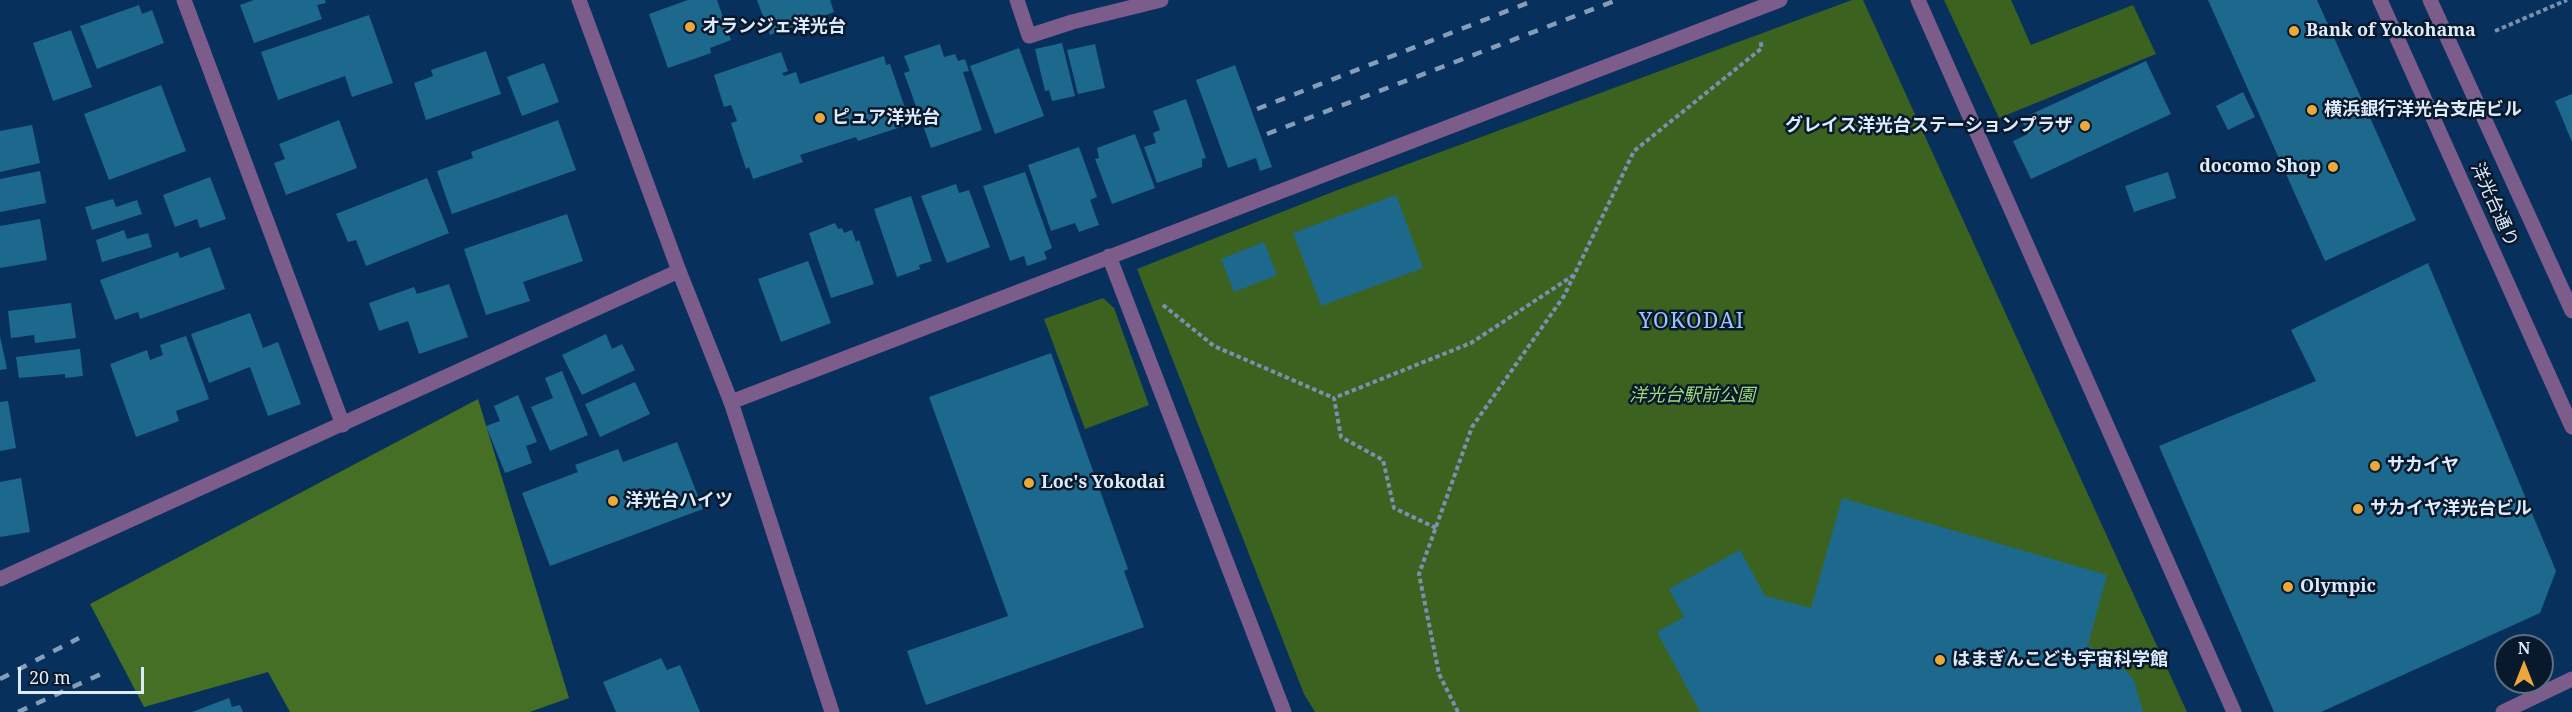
<!DOCTYPE html>
<meta charset="utf-8">
<style>
body{margin:0}
#map{position:relative;width:2572px;height:712px;overflow:hidden;background:#08305c;font-family:"Noto Serif",serif}
canvas{display:block}
.north{position:absolute;left:2494px;top:634px;width:60px;height:60px;box-sizing:border-box;background:#09192c;border:2px solid #5e6d7f;border-radius:50%;rotate:0deg;font-size:16px;font-weight:700;line-height:24px;text-align:center;color:#ddeafb}
.north::after{content:'';display:block;margin:auto;width:21px;height:27px;background:#eda83c;clip-path:polygon(50% 0,100% 100%,50% 72%,0 100%)}
.scale{position:absolute;left:18px;top:667px;width:126px;height:27px;box-sizing:border-box;border:3px solid #ddeafb;border-top:0;padding-left:8px;font-size:18px;line-height:21px;white-space:nowrap;color:#ddeafb;-webkit-text-stroke:4px #09192c;paint-order:stroke}
</style>
<div id="map">
<canvas width="2572" height="712"></canvas>
<div class="north">N</div>
<div class="scale">20 m</div>
</div>
<script>
const ctx = document.querySelector('canvas').getContext('2d');
ctx.lineJoin = 'round';
function paint(path, color) { ctx.fillStyle = color; ctx.fill(path, 'evenodd'); }
const poly = rows => new Path2D(rows.map(r => 'M' + r).join(''));
function trace(path, color, width, dash) { ctx.strokeStyle = color; ctx.lineWidth = width; ctx.lineCap = dash ? 'butt' : 'round'; ctx.setLineDash(dash || []); ctx.stroke(path); }
function drawText(font, color, halo, rows, align = 'center') {
  ctx.font = font + ' "Noto Serif","Noto Sans JP",serif'; ctx.lineWidth = 5; ctx.setLineDash([]); ctx.textBaseline = 'middle'; ctx.strokeStyle = halo; ctx.fillStyle = color; for (const [text, x, y, turn = 0] of rows) {
    ctx.save(); ctx.translate(x, y); ctx.rotate((+turn || 0) * Math.PI / 180); ctx.textAlign = isNaN(turn) ? turn : align; if (halo) ctx.strokeText(text, 0, 0); ctx.fillText(text, 0, 0); ctx.restore();
  }
}
paint(poly([
 [1852,0,1863,0,2187,712,1315,712,1304,694,1137,269,1335,191],
 [1944,0,2011,0,2031,45,2133,5,2156,54,1999,118],
 [1103,298,1114,308,1149,405,1085,429,1044,319]
]), '#3c621f');
paint(poly([
 [478,399,569,698,530,712,290,712,268,672,144,707,90,604]
]), '#446f24');
paint(poly([
 [254,0,325,0,326,3,317,5,322,19,254,43,240,5],
 [688,0,717,0,731,40,710,48,711,53,668,68,649,14],
 [757,0,830,0,834,12,770,35],
 [2208,0,2317,0,2416,220,2325,261],
 [139,5,142,14,152,10,164,43,97,69,80,26],
 [369,15,393,83,352,97,345,76,278,100,261,52],
 [71,30,92,87,53,101,33,43],
 [1062,43,1075,96,1052,101,1049,90,1045,91,1035,49],
 [940,44,944,57,955,54,958,61,965,59,969,71,963,72,982,130,931,148,904,73,910,71,904,56],
 [1095,44,1105,88,1078,94,1067,50],
 [1019,48,1044,116,995,134,970,66],
 [486,51,501,94,426,120,414,83,433,76,431,70],
 [781,52,788,71,782,73,784,76,796,72,800,84,884,56,886,65,890,64,907,114,902,115,907,125,858,141,856,137,800,155,803,162,753,179,749,167,746,169,731,123,737,121,731,105,724,107,714,75],
 [2146,61,2171,114,2031,179,2013,141,2028,134,2021,119],
 [544,63,559,102,522,116,507,77],
 [1235,65,1272,167,1260,171,1256,158,1228,168,1196,80],
 [161,85,186,151,109,180,84,114],
 [2243,92,2255,117,2228,130,2216,106],
 [2572,94,2572,142,2555,101],
 [1186,99,1206,158,1202,159,1202,167,1157,183,1144,147,1156,143,1153,133,1160,130,1153,111],
 [339,120,357,168,286,195,274,163,285,159,279,144],
 [558,120,576,170,452,214,437,171,473,158,471,152],
 [32,125,40,163,0,172,0,131],
 [1135,134,1155,188,1112,204,1095,159,1099,158,1097,148],
 [1079,147,1097,197,1090,200,1099,225,1079,232,1075,223,1051,231,1028,165],
 [40,171,46,203,0,212,0,179],
 [1025,172,1052,248,1044,252,1047,259,1027,266,1024,256,1010,261,983,186],
 [2168,172,2176,198,2134,212,2125,186],
 [210,177,226,219,200,228,197,219,175,227,163,195],
 [427,178,449,233,366,266,356,240,348,242,336,214],
 [956,184,959,193,969,190,990,247,947,263,921,196],
 [1396,195,1423,268,1321,306,1293,233],
 [911,196,932,261,919,265,920,269,897,277,874,209],
 [113,199,116,207,137,200,142,214,92,230,85,207],
 [567,214,583,261,523,282,530,301,486,315,464,249],
 [40,219,47,260,0,268,0,226],
 [835,223,838,229,842,228,844,233,852,230,856,242,859,240,874,284,831,298,809,233],
 [124,230,127,239,148,233,152,247,102,262,96,240],
 [1264,242,1277,275,1234,292,1221,259],
 [210,247,225,289,140,319,138,312,115,320,100,280,178,252,180,258],
 [808,261,831,323,781,342,758,279],
 [2428,263,2556,571,2540,613,2321,712,2274,712,2159,446,2316,381,2291,330],
 [449,284,468,337,419,354,408,321,379,331,369,303,414,287,417,294],
 [71,303,76,338,35,343,34,335,11,338,8,311],
 [250,313,263,348,278,342,301,404,268,416,250,367,209,383,191,334],
 [606,334,612,349,622,344,635,370,582,395,562,355],
 [0,336,7,369,0,370],
 [186,336,209,399,176,411,179,421,136,437,110,364,147,350,150,360,163,355,160,345],
 [80,349,83,376,65,378,65,374,19,378,16,357],
 [1051,353,1128,569,1124,571,1144,627,926,705,907,651,1008,616,929,397],
 [562,371,588,435,550,451,531,407,553,398,545,378],
 [635,382,650,414,600,437,585,404],
 [518,395,537,442,526,446,532,463,505,473,486,426,500,421,494,406],
 [8,401,16,448,0,451,0,402],
 [677,442,703,509,550,566,522,493,578,472,575,465,618,449,623,462],
 [21,478,30,532,0,537,0,482],
 [1842,498,2107,575,2088,645,2121,665,2134,680,2143,712,1700,712,1657,632,1684,617,1669,589,1740,550,1765,596,1811,608],
 [661,658,667,670,680,665,700,712,616,712,603,682],
 [229,698,232,707,240,705,243,712,192,712]
]), '#1d698e');
trace(poly([
 [2495,31,2567,0],
 [1163,305,1214,346,1334,398],
 [1436,528,1394,508,1383,460,1341,437,1334,398,1471,343,1574,275],
 [1458,712,1439,674,1419,574,1472,427,1564,296,1634,151,1762,48,1760,40]
]), '#7791af', 4, [4.5, 3]);
trace(poly([
 [184,0,343,425],
 [1017,0,1029,36,1072,22,1161,0],
 [1918,0,2234,712],
 [1109,256,1284,712],
 [731,402,1780,0],
 [0,579,679,271]
]), '#7b5c8a', 15);
trace(poly([
 [579,0,679,271,731,402,832,712],
 [2380,0,2572,427],
 [2430,0,2572,311],
 [2503,712,2572,679]
]), '#7b5c8a', 15);
trace(poly([
 [1257,109,1535,0],
 [1267,134,1617,0],
 [0,679,79,638],
 [18,712,101,674]
]), '#849db9', 4.5, [10, 10]);
for (const [x, y, r, color] of [
 [690,27,6,"#eda83c"],
 [2294,31,6,"#eda83c"],
 [2312,110,6,"#eda83c"],
 [820,118,6,"#eda83c"],
 [2085,126,6,"#eda83c"],
 [2333,167,6,"#eda83c"],
 [2375,466,6,"#eda83c"],
 [1029,483,6,"#eda83c"],
 [613,501,6,"#eda83c"],
 [2358,509,6,"#eda83c"],
 [2288,587,6,"#eda83c"],
 [1940,660,6,"#eda83c"]
]) { const dot = new Path2D(); dot.arc(x, y, r, 0, 2 * Math.PI); ctx.fillStyle = color; ctx.fill(dot); trace(dot, '#09192c', 2); }
drawText('bold 18px', '#ddeafb', '#09192c', [
 ["オランジェ洋光台",702,27],
 ["Bank of Yokohama",2306,31],
 ["横浜銀行洋光台支店ビル",2324,110],
 ["ピュア洋光台",832,118],
 ["グレイス洋光台ステーションプラザ",2073,126,"right"],
 ["docomo Shop",2321,167,"right"],
 ["サカイヤ",2387,466],
 ["Loc's Yokodai",1041,483],
 ["洋光台ハイツ",625,501],
 ["サカイヤ洋光台ビル",2370,509],
 ["Olympic",2300,587],
 ["はまぎんこども宇宙科学館",1952,660]
], 'left');
drawText('18px', '#ddeafb', '#09192c', [
 ["洋光台通り",2494,205,66]
]);
drawText('italic 18px', '#9dda76', '#09192c', [
 ["洋光台駅前公園",1692,396]
]);
ctx.letterSpacing = '1.5px';
drawText('21px', '#9cc7fd', '#09192c', [
 ["YOKODAI",1692,322]
]);
ctx.letterSpacing = '0px';
</script>
